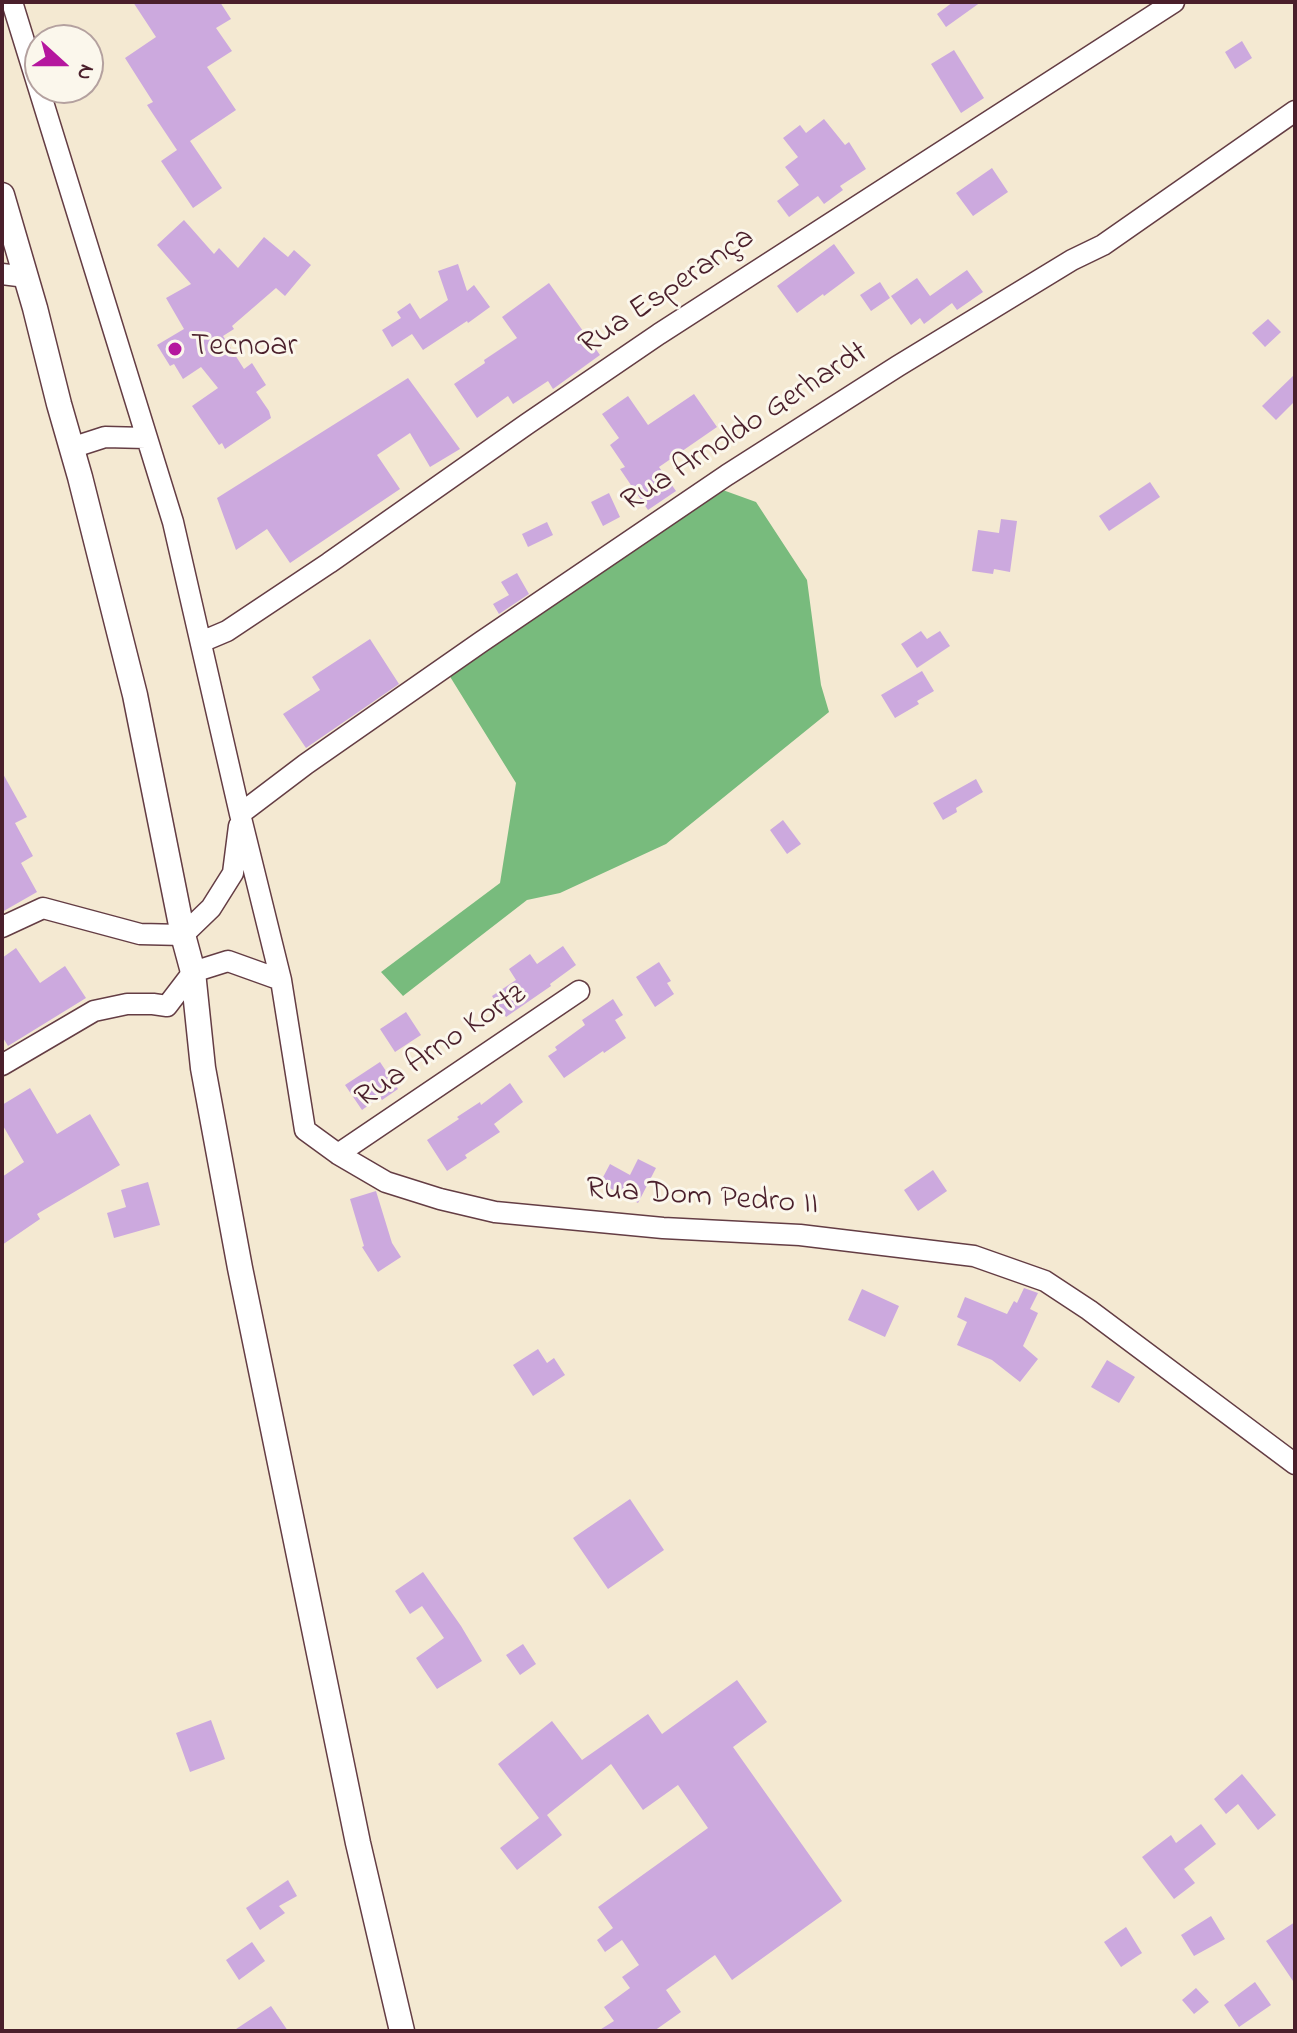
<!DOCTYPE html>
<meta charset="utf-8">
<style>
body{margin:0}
#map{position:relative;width:1297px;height:2033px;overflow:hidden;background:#f4e9d2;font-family:"Indie Flower",sans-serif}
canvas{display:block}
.frame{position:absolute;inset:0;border:4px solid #4a1f2b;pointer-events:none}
.north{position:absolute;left:24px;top:24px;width:80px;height:80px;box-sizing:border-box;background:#fbf7ec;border:2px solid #b4a19f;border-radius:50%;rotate:111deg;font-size:22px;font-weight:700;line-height:32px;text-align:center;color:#4a1f2b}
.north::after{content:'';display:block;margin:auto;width:28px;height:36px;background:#b5179e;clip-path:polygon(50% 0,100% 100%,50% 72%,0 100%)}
</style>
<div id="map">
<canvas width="1297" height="2033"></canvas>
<div class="frame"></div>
<div class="north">N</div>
</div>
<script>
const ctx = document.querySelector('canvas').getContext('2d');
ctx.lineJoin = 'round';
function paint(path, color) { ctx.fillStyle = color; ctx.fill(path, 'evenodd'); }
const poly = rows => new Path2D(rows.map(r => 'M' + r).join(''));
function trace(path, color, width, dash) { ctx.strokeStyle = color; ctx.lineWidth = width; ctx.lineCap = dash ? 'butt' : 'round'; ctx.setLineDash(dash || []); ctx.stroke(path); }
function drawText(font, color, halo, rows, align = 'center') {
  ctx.font = font + ' "Indie Flower",sans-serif'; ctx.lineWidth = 6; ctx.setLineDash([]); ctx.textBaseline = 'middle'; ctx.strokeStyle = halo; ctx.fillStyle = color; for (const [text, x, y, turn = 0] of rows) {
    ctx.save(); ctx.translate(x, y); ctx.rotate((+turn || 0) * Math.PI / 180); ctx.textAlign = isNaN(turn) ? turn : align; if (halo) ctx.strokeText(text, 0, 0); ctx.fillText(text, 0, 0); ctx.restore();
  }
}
paint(poly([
 [720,489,756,502,807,580,821,685,829,712,666,844,560,893,527,900,403,996,381,972,500,883,516,783,449,675]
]), '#78bb7d');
paint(poly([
 [133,2,220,2,231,19,216,28,232,51,207,67,236,110,190,141,222,188,193,208,161,161,177,150,147,105,153,102,125,58,156,37],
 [953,2,981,2,946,27,937,14],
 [1242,41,1252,58,1235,69,1225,52],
 [954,50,984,98,961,113,931,64],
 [824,119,845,145,849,142,866,169,840,186,843,190,824,204,818,196,789,217,777,201,799,185,785,167,798,157,783,138,800,125,806,133],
 [992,168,1008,192,973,216,956,193],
 [184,220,214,254,219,248,238,268,264,237,288,257,294,250,311,265,285,296,276,288,232,326,234,329,223,336,244,369,252,363,266,385,256,392,269,411,271,418,225,449,222,443,219,445,192,406,218,388,201,367,183,379,174,364,170,366,157,345,184,329,166,298,191,284,157,245],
 [834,244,855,273,824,296,823,294,797,313,777,286],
 [458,264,467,291,474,285,490,307,468,323,467,321,423,350,412,334,392,347,382,330,401,318,397,312,410,303,420,319,448,300,438,271],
 [967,270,983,292,957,310,952,303,924,324,920,318,911,325,891,296,917,278,930,296],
 [880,282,890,298,871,311,860,295],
 [549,283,600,355,553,389,548,381,513,404,508,396,477,418,454,384,485,363,484,360,517,338,502,317],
 [1268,319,1281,332,1265,347,1252,333],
 [1295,374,1295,401,1276,420,1262,406],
 [408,378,460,449,430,467,410,433,377,455,400,489,290,563,267,529,236,550,217,498],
 [694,394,717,427,659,467,676,491,648,510,620,469,625,467,610,445,619,438,602,414,628,396,648,425],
 [1150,482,1160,497,1109,531,1099,516],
 [609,493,620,517,603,526,591,502],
 [1001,519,1017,521,1010,572,994,569,993,574,972,571,978,530,999,533],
 [547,522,553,535,528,547,522,534],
 [517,573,529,594,499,614,493,604,509,595,501,582],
 [921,631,927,639,940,631,950,646,917,668,901,644],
 [370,639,399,684,306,748,283,714,320,690,312,677],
 [922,671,934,691,917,701,919,704,895,718,881,695],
 [2,772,27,817,15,823,33,856,21,863,37,892,2,912],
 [976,779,983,792,956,808,957,812,943,820,933,803],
 [783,820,801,844,787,854,770,830],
 [563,946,576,965,550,984,551,986,506,1017,492,996,516,980,509,969,530,954,537,964],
 [16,948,40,983,65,966,86,998,8,1046,2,1036,2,958],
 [659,962,671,981,667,983,674,994,655,1007,636,977],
 [613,999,623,1015,615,1020,626,1038,604,1053,603,1051,564,1078,548,1056,557,1050,555,1047,585,1025,582,1020],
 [406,1012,421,1035,395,1052,380,1029],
 [380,1062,398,1089,382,1100,380,1097,362,1110,345,1085],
 [510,1083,523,1102,494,1124,500,1132,465,1155,467,1158,447,1171,427,1140,459,1119,457,1117,480,1102,481,1105],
 [30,1088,57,1134,90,1114,120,1165,37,1214,40,1219,2,1245,2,1177,24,1162,2,1124,2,1105],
 [638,1159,656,1168,638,1203,600,1183,610,1164,630,1175],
 [933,1170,947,1191,918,1211,904,1190],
 [148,1182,160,1225,114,1238,107,1213,126,1207,121,1190],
 [376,1191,392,1243,401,1257,378,1272,362,1247,364,1246,350,1199],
 [1024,1288,1038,1293,1030,1309,1038,1313,1023,1346,1038,1359,1020,1382,992,1360,957,1345,967,1322,957,1317,965,1297,1007,1314,1014,1301,1017,1303],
 [862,1289,899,1306,885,1337,848,1320],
 [538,1349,547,1363,554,1358,565,1375,533,1396,513,1365],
 [1107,1360,1135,1377,1119,1403,1091,1387],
 [630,1499,664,1550,608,1589,573,1538],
 [423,1572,461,1626,482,1661,437,1689,416,1658,444,1638,422,1606,410,1614,395,1591],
 [523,1644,536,1664,520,1675,506,1655],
 [737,1680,767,1722,733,1747,842,1901,732,1980,715,1955,666,1990,681,2012,654,2031,598,2031,614,2021,604,2007,630,1988,622,1977,639,1965,622,1940,605,1952,597,1940,613,1928,598,1907,708,1828,678,1785,643,1810,611,1764,547,1815,562,1835,517,1870,500,1848,539,1818,498,1764,552,1721,582,1760,648,1714,662,1734],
 [211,1720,225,1759,190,1772,176,1733],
 [1242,1774,1276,1815,1258,1830,1238,1804,1226,1814,1214,1799],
 [1201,1824,1216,1844,1184,1869,1195,1883,1174,1899,1142,1857,1171,1835,1176,1843],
 [288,1880,297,1896,279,1906,285,1913,260,1930,246,1908],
 [1211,1916,1225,1939,1194,1956,1181,1935],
 [1295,1922,1295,1984,1266,1941],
 [1126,1927,1142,1953,1121,1967,1104,1942],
 [252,1942,265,1961,239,1980,226,1960],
 [1255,1982,1271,2005,1239,2027,1224,2005],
 [1196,1988,1209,2002,1194,2014,1182,2000],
 [271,2006,288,2031,233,2031]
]), '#cca9de');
const minor = poly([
 [12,2,173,522,240,814,281,980,305,1130,338,1154,386,1182,440,1199,495,1212,663,1228,800,1235,974,1256,1045,1281,1089,1310,1295,1464],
 [2,274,26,277],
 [71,448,105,437,146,438],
 [201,642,227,631,329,563,527,424,659,334,1174,2],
 [240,814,306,764,481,642,727,475,898,366,1072,260,1103,245,1295,111],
 [2,927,43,908,140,934,183,935,211,908,233,873,239,826],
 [2,1065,94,1011,127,1004,153,1004,167,1006,193,972,228,961,281,980],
 [338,1154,579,991]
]);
const major = poly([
 [2,195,35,308,59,404,80,477,135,695,183,935,193,972,203,1068,240,1268,358,1843,402,2031]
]);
trace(minor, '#643d44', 23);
trace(major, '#643d44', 27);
trace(minor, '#fff', 20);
trace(major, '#fff', 24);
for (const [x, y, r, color] of [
 [175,349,8,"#b5179e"]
]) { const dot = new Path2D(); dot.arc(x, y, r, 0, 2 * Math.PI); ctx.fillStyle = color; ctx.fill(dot); trace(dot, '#fbf7ec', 3); }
drawText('32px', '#4a1f2b', '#fbf7ec', [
 ["Rua Esperança",668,293,-34],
 ["Rua Arnoldo Gerhardt",746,429,-33],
 ["Rua Arno Kortz",442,1048,-34],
 ["Rua Dom Pedro II",702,1199,4]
]);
drawText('32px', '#4a1f2b', '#fbf7ec', [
 ["Tecnoar",191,349]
], 'left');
</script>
